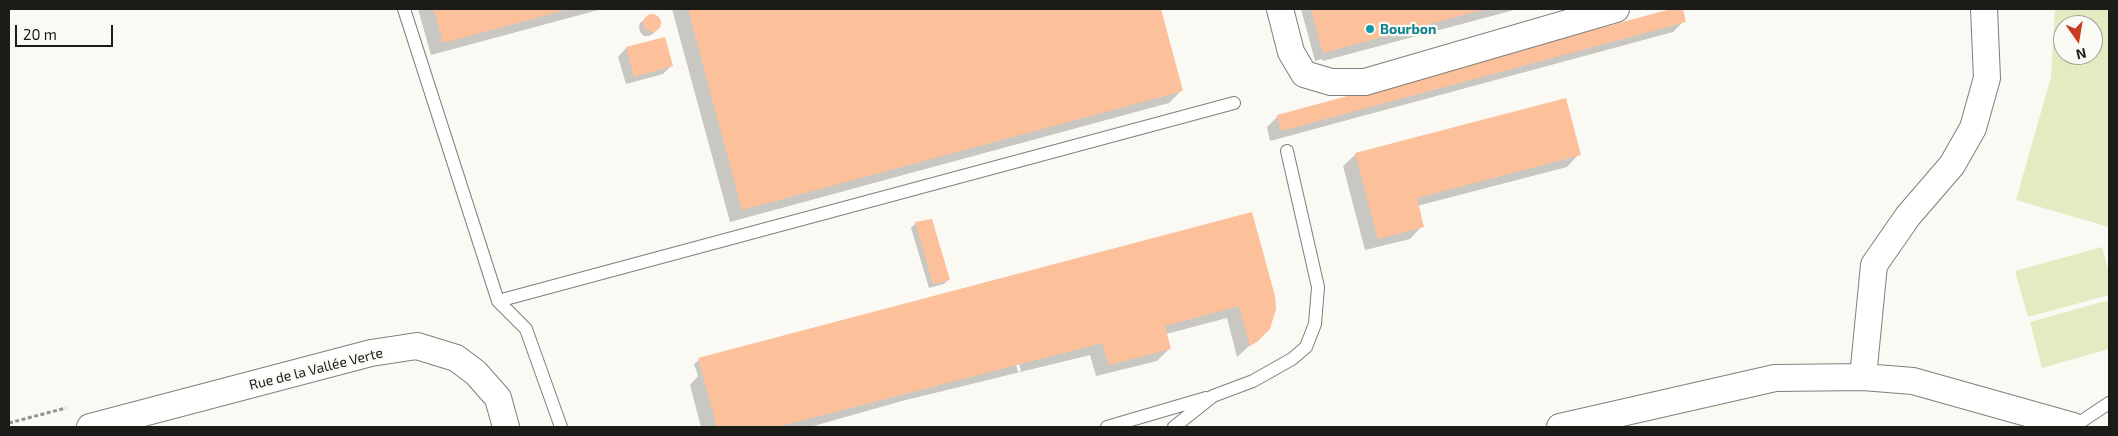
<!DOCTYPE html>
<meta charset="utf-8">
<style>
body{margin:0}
#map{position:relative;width:2118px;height:436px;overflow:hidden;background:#faf9f3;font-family:"Exo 2",sans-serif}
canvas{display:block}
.frame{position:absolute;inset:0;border:10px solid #1b1b18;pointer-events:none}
.north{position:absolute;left:2053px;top:15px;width:50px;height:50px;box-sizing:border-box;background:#faf9f3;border:1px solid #a1a09b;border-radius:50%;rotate:167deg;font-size:14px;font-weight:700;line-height:20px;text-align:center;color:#1b1b18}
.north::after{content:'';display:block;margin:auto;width:18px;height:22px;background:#c83d22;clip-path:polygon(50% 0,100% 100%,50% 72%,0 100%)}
.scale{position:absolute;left:15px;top:25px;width:98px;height:22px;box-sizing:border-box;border:2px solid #1b1b18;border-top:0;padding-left:6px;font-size:15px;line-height:18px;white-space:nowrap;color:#1b1b18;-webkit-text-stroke:4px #faf9f3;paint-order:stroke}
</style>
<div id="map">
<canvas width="2118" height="436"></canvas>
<div class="frame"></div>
<div class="north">N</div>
<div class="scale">20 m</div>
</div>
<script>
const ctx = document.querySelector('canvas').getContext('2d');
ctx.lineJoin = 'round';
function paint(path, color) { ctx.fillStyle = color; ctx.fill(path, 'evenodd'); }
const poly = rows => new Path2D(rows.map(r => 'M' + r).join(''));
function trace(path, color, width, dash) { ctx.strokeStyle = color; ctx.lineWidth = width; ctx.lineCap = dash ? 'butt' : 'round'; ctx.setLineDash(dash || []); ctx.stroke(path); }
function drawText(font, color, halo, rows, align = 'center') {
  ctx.font = font + ' "Exo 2",sans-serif'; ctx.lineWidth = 4.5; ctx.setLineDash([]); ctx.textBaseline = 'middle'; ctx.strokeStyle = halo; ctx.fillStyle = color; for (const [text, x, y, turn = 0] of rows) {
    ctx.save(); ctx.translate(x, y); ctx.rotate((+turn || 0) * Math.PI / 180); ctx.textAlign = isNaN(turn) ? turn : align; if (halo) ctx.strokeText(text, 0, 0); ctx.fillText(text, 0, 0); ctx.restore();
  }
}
paint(poly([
 [2055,9,2109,9,2109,227,2016,200,2051,77],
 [2063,25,2093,25,2093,55,2063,55],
 [2102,247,2109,272,2109,295,2028,317,2015,271],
 [2109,300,2109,349,2042,368,2030,322]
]), '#e6eac3');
paint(poly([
 [418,9,602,9,431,55],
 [672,9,1159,9,1181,91,1169,103,730,222],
 [1301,9,1518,9,1323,61,1322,59,1315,61],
 [1676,9,1682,9,1684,21,1673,32,1270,141,1267,127,1278,116],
 [650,15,655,15,659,18,660,23,654,33,649,36,644,36,640,32,639,27,640,23],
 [626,48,672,65,663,74,626,84,618,57],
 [1356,154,1579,154,1567,167,1417,206,1422,226,1410,239,1365,250,1343,166],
 [1252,213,1269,328,1237,357,1227,318,1166,334,1170,348,1157,361,1096,376,1090,355,902,401,810,427,701,427,690,385,698,376,694,364,699,360],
 [999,300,1002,300,1021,371,1018,372],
 [916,223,948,280,944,284,929,288,911,228]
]), '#0003');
paint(poly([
 [434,9,569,9,443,43],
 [688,9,1161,9,1183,91,742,210],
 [1311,9,1485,9,1323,53],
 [1671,9,1683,9,1686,22,1281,131,1277,115],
 '643 23a9 9 0 1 1 18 0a9 9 0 1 1-18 0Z',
 [665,37,673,66,634,77,626,47],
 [1566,98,1581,155,1417,198,1424,227,1378,239,1355,153],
 [1252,212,1275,296,1276,309,1270,329,1257,342,1250,346,1239,306,1165,326,1171,349,1109,365,1102,343,777,427,717,427,698,358],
 [932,219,950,280,933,284,915,222]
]), '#fcc09b');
const service = poly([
 [404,9,498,301,526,329,561,427],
 [498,301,1234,103],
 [1107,427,1206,398],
 [1174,427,1213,396,1253,381,1292,359,1306,347,1315,324,1318,287,1287,151],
 [2073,427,2109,403]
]);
const minor = poly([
 [1280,9,1291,52,1304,74,1331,82,1365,82,1616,9],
 [1863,377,1874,265,1908,216,1952,165,1973,128,1987,78,1984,9],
 [90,427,371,353,417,346,456,358,476,373,498,398,506,427],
 [1560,427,1775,378,1863,377,1913,381,2073,426]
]);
trace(service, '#807f7a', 14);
trace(minor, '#807f7a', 28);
trace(poly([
 [9,423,66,408]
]), '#94938f', 3, [4, 2.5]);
trace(service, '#fff', 12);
trace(minor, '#fff', 26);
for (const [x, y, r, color] of [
 [1370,29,5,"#0f9aa8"]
]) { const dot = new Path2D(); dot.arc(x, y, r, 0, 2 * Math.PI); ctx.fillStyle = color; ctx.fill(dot); trace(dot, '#faf9f3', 2); }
drawText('bold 14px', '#0d838f', '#faf9f3', [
 ["Bourbon",1380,29]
], 'left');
drawText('14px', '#1b1b18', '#faf9f3', [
 ["Rue de la Vallée Verte",316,369,-14]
]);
</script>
